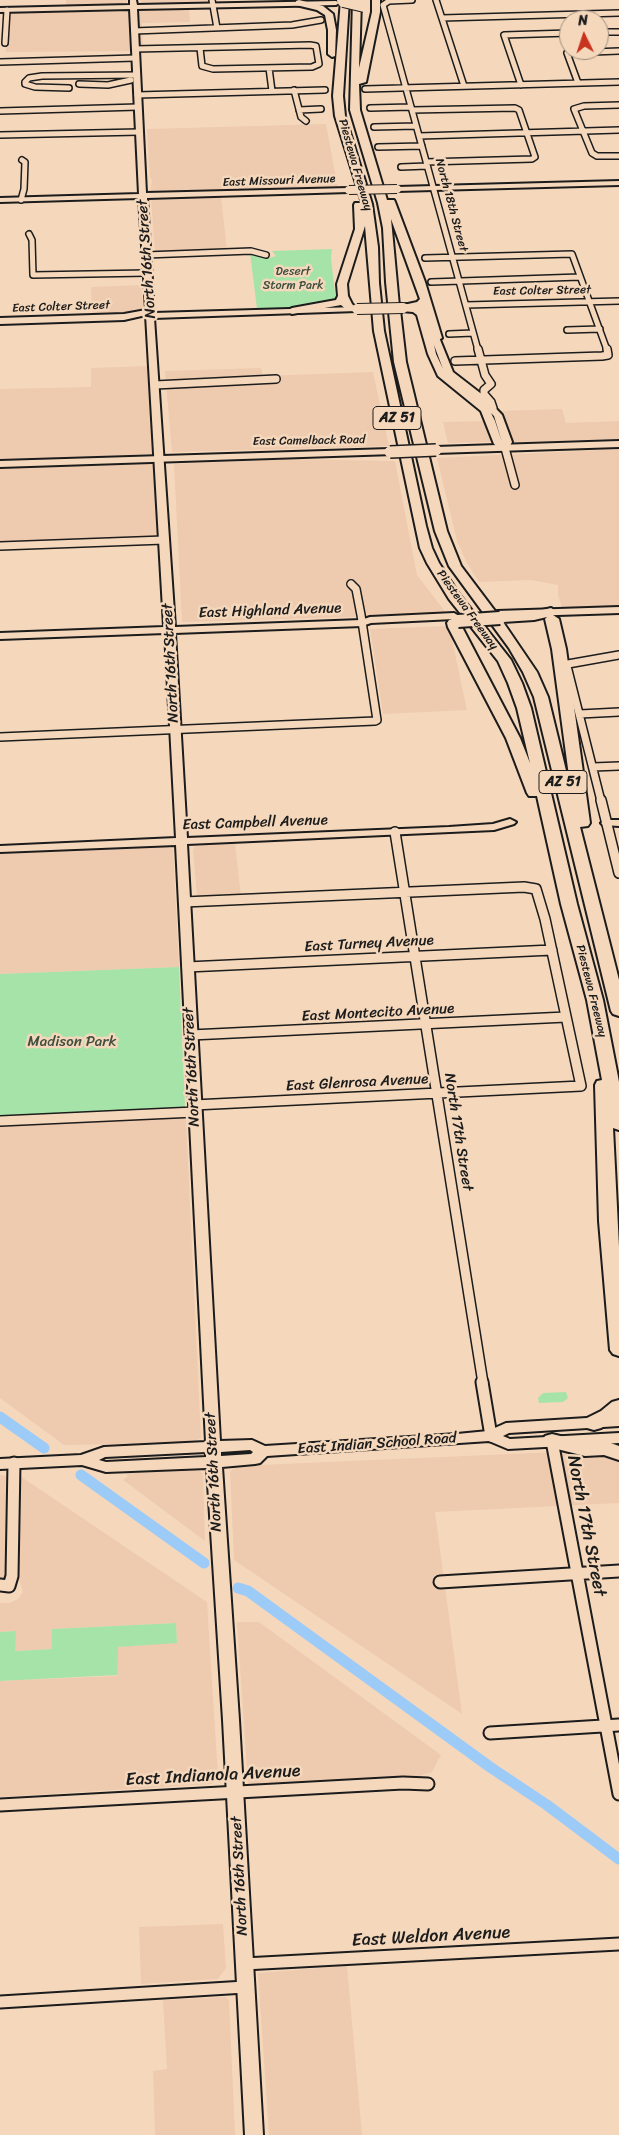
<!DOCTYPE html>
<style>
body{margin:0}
#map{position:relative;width:619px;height:2135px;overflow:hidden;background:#f5d8bc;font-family:Sriracha,sans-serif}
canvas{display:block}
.north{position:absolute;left:559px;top:10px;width:50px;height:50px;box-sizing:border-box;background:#f5d8bc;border:1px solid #9e8d7c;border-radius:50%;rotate:356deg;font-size:14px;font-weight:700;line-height:20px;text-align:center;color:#1c1c1c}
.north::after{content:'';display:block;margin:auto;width:18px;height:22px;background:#c8321e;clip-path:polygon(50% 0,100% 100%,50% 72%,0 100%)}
</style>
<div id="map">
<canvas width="619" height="2135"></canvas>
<div class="north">N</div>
</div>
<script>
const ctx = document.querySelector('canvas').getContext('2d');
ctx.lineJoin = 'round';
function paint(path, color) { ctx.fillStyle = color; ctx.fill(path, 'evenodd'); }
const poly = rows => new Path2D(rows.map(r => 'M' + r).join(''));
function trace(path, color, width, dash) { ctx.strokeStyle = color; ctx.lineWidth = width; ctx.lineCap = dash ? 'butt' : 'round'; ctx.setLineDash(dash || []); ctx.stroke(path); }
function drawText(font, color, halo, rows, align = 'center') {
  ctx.font = font + ' Sriracha,sans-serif'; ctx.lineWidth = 5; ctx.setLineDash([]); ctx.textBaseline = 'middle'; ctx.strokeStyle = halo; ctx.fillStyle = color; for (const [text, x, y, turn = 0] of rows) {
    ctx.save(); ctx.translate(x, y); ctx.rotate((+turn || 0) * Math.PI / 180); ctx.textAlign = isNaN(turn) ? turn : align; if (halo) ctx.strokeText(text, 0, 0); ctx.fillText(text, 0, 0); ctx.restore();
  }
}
paint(poly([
 [66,0,127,0,127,4,66,7],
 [141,0,208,0,208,2,145,5,141,3],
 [189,8,190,22,142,23,143,51,6,52,3,12],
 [326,124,338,189,150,193,152,180,150,177,147,129],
 [221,197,227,250,155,252,151,199],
 [142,285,143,313,92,316,91,288,92,287],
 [148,366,153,454,0,460,0,389,91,387,91,368],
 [261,368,263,376,373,372,389,446,172,452,165,371],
 [562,409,566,423,619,421,619,439,515,442,511,441,499,411],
 [486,421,492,440,489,442,448,443,443,422],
 [619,449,619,608,563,610,558,595,558,585,531,580,479,582,467,563,457,541,437,458],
 [288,459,395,461,417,575,447,614,182,622,174,464],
 [152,463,154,465,157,538,0,543,0,468],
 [449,626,467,710,383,714,370,629],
 [235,842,241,897,197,897,193,850,195,846],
 [165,846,173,849,179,967,0,974,0,852],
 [179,1117,186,1120,201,1438,192,1443,64,1445,0,1398,0,1123],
 [602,1450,619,1458,619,1503,435,1512,462,1714,234,1560,230,1472,236,1466],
 [197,1468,203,1474,205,1541,123,1480,128,1476,126,1473,128,1471],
 [0,1475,6,1476,8,1481,7,1574,6,1577,0,1578],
 [20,1476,207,1602,218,1777,212,1784,0,1797,0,1681,117,1676,117,1647,177,1642,176,1623,52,1629,52,1649,15,1651,15,1631,0,1632,0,1603,10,1603,18,1599,23,1592,18,1575],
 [237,1622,259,1622,441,1755,432,1772,416,1777,256,1786,248,1784],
 [223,1924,226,1968,218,1979,141,1984,139,1927],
 [347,1966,362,2135,269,2135,258,1973],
 [225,1997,229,2000,235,2135,155,2135,153,2071,167,2069,163,2000]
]), '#eecaaf');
paint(poly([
 [332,249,331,258,336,302,322,307,257,309,250,253,266,259,276,256,272,251],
 [179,967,185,1106,178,1109,0,1116,0,974],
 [566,1392,568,1398,563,1402,539,1403,538,1398,543,1393],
 [176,1623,177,1643,118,1647,117,1675,0,1681,0,1632,16,1631,15,1651,52,1649,52,1629]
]), '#a6e3a9');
trace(poly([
 [0,1417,44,1448],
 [81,1475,204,1563],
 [238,1588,248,1591,490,1767,547,1805,619,1859]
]), '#9dcbf8', 11);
const streetFar3 = poly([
 [212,0,217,28],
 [412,0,389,1,383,5,478,350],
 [436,0,464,86],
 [442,18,619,13],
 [134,31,292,25,321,20],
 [599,32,619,32],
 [5,43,7,10],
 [135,49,310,45,316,46,319,64,312,67,213,69,202,66,200,48],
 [0,62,135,58],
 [269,68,272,91],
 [578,83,567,53,619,51],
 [79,84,108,85,131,80],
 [521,85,504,35,569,33],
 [69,88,35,87,25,84,25,82,29,78,42,76,137,75],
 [365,89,619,82],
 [294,90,301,117,306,121],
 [137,95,325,90],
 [619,105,584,106,574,109,592,153,597,156,619,156],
 [370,108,411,107],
 [299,110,321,109],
 [412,110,515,108,519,110,535,157,532,159,426,162],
 [0,111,138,107],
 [374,127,416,126],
 [0,135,139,132],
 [419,136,619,130],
 [378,147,422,146],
 [401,167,427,166],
 [21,200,24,189,25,162,22,160],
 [29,234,32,240,33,275,147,273],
 [146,255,251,251,266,255],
 [425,258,572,254,607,350],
 [431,282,580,277],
 [466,305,619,301],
 [567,330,600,329],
 [449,334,473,333]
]);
const streetFar2 = poly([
 [478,349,485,375,491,384,484,390,484,394,491,402,493,408],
 [455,361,602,356,608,355,607,349],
 [155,385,276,379],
 [505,448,515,485],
 [0,546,164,540],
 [580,714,619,712],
 [0,737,375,721,377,720,361,615,356,589,351,584],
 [593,767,619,766],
 [601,801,567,666,568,664,619,655]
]);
const streetFar1 = poly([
 [601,800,619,873],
 [395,832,483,1383],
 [184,902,524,887,536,889,545,919,581,1086,194,1105],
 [187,967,552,950],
 [191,1035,566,1017],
 [0,1121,195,1112]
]);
const street = poly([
 [482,1382,491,1436],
 [552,1441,619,1794],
 [440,1582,619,1571],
 [0,1585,9,1586,12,1576,14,1463],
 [490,1733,619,1725],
 [0,1805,403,1783,428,1784],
 [244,1964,619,1944],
 [0,2002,245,1987]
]);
const secondary = poly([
 [130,0,136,0,137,5,336,1,339,3,336,5,137,9,146,193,349,188,353,190,349,192,147,198,154,313,357,307,361,309,357,311,154,318,175,627,361,620,370,617,454,613,459,616,454,619,371,623,362,626,175,633,187,838,449,827,493,824,510,819,516,822,514,824,494,830,187,844,220,1441,252,1440,265,1446,457,1434,488,1431,506,1423,619,1416,619,1426,509,1433,503,1436,510,1439,619,1433,619,1443,508,1449,489,1441,267,1456,260,1463,255,1464,222,1467,239,1720,263,2135,245,2135,223,1720,207,1468,106,1472,82,1465,0,1469,0,1459,81,1455,104,1447,206,1442,176,845,0,852,0,846,176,838,165,633,0,639,0,633,164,627,146,315,124,320,0,324,0,318,124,314,146,310,139,198,0,202,0,198,139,194,130,9,0,12,0,8,130,5,130,0],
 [250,1450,253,1452,251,1454,221,1456,221,1452,250,1450],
 [206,1452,206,1457,106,1462,99,1460,105,1457,206,1452],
 [619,181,619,185,397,191,393,189,397,187,619,181],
 [401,304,420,305,428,310,453,372,484,396,502,415,512,442,508,450,502,450,494,444,481,411,438,376,428,354,417,315,413,312,401,311,401,304],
 [434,345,443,369,436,354,434,345],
 [491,413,494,416,502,442,495,421,491,413],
 [619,607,619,613,497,617,492,614,497,611,619,607],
 [607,820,619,820,619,826,603,825,601,823,607,820]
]);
const primary = poly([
 [619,441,619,447,436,453,431,450,436,447,619,441],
 [390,449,395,452,394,454,0,467,0,461,390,449]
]);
const highway = poly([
 [299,0,323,6,333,14,336,30,335,56,332,57,328,54,328,30,325,15,317,10,296,5,296,1,299,0],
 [341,0,349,0,343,96,345,116,372,204,378,247,379,283,384,331,426,526,432,548,439,563,459,594,511,660,522,683,531,708,577,904,603,1000,619,1082,619,1130,613,1128,619,1247,619,1356,613,1354,610,1350,599,1221,595,1085,597,1081,602,1080,587,1000,561,904,537,796,529,796,527,793,506,738,448,627,447,623,449,620,458,617,465,621,461,625,462,627,520,738,530,763,517,708,508,683,498,661,449,599,427,563,420,548,374,331,365,226,347,284,348,296,352,304,357,309,356,311,348,311,341,305,292,314,287,311,292,308,336,300,338,296,337,284,355,229,354,205,355,203,362,203,335,116,333,96,341,0],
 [353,0,361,0,359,68,372,12,372,0,380,0,380,12,366,82,359,84,360,110,387,200,394,200,395,202,425,282,442,338,436,341,430,338,422,308,400,310,406,362,447,531,461,566,498,615,534,612,551,608,557,612,553,615,559,619,566,649,590,823,588,826,580,827,619,980,619,1016,613,1014,611,1011,534,697,523,672,509,648,449,566,435,531,394,362,386,282,383,228,378,203,350,110,353,0],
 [391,219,420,299,417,302,399,306,391,219],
 [547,617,545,619,552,649,571,791,548,697,537,672,503,622,534,620,547,617],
 [619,1400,619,1417,601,1428,594,1430,587,1428,585,1423,587,1418,601,1411,612,1402,619,1400],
 [552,1434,585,1442,605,1441,619,1446,619,1460,604,1455,585,1456,545,1446,543,1441,545,1436,552,1434]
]);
trace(streetFar3, '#1c1c1c', 8);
trace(streetFar2, '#1c1c1c', 10);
trace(streetFar1, '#1c1c1c', 12);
trace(street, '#1c1c1c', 15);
trace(secondary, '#1c1c1c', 4);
trace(primary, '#1c1c1c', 4);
trace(highway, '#1c1c1c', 4);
trace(streetFar3, '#f5d8bc', 5);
trace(streetFar2, '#f5d8bc', 7);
trace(streetFar1, '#f5d8bc', 9);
trace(street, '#f5d8bc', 11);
paint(secondary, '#f5d8bc');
paint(primary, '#f5d8bc');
paint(highway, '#f5d8bc');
const secondaryBridge = poly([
 [341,0,366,0],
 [349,190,397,189]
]);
const primaryBridge = poly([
 [390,452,436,450]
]);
const highwayBridgeFar1 = poly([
 [343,2,364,7],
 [357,309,403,308]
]);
const highwayBridge = poly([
 [458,621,500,618]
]);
trace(secondaryBridge, '#1c1c1c', 10, []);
trace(primaryBridge, '#1c1c1c', 14, []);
trace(highwayBridgeFar1, '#1c1c1c', 12, []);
trace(highwayBridge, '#1c1c1c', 16, []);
trace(secondaryBridge, '#f5d8bc', 8);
trace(primaryBridge, '#f5d8bc', 11);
trace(highwayBridgeFar1, '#f5d8bc', 10);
trace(highwayBridge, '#f5d8bc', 12);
drawText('12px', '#1c1c1c', '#f5d8bc', [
 ["Piestewa Freeway",355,165,74],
 ["East Missouri Avenue",279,181,-2],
 ["North 18th Street",451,205,75],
 ["East Colter Street",542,291,-1],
 ["East Colter Street",61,307,-2],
 ["East Camelback Road",309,441,-1],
 ["Piestewa Freeway",467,610,54],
 ["Piestewa Freeway",591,991,76]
]);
drawText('12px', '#3e4e3f', '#f5d8bc', [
 ["Desert",293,272],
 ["Storm Park",293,286]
]);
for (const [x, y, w] of [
 [397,418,48],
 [563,782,48]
]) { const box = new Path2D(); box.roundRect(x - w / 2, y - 11.5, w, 23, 4); ctx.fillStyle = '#f5d8bc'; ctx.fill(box); trace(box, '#1c1c1c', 1); }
drawText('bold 14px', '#1c1c1c', null, [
 ["AZ 51",397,418],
 ["AZ 51",563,782]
]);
drawText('15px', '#1c1c1c', '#f5d8bc', [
 ["North 16th Street",147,259,-94],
 ["East Highland Avenue",270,611,-2],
 ["North 16th Street",171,663,-93],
 ["East Campbell Avenue",255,823,-2],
 ["East Turney Avenue",369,944,-3],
 ["East Montecito Avenue",378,1013,-3],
 ["North 16th Street",192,1067,-93],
 ["East Glenrosa Avenue",357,1083,-3],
 ["North 17th Street",458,1132,81],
 ["East Indian School Road",377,1444,-4],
 ["North 16th Street",214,1472,-93],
 ["North 16th Street",240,1876,-93]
]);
drawText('15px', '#3e4e3f', '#f5d8bc', [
 ["Madison Park",72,1042]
]);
drawText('18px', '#1c1c1c', '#f5d8bc', [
 ["North 17th Street",586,1526,79],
 ["East Indianola Avenue",213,1776,-3],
 ["East Weldon Avenue",431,1937,-3]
]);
</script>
